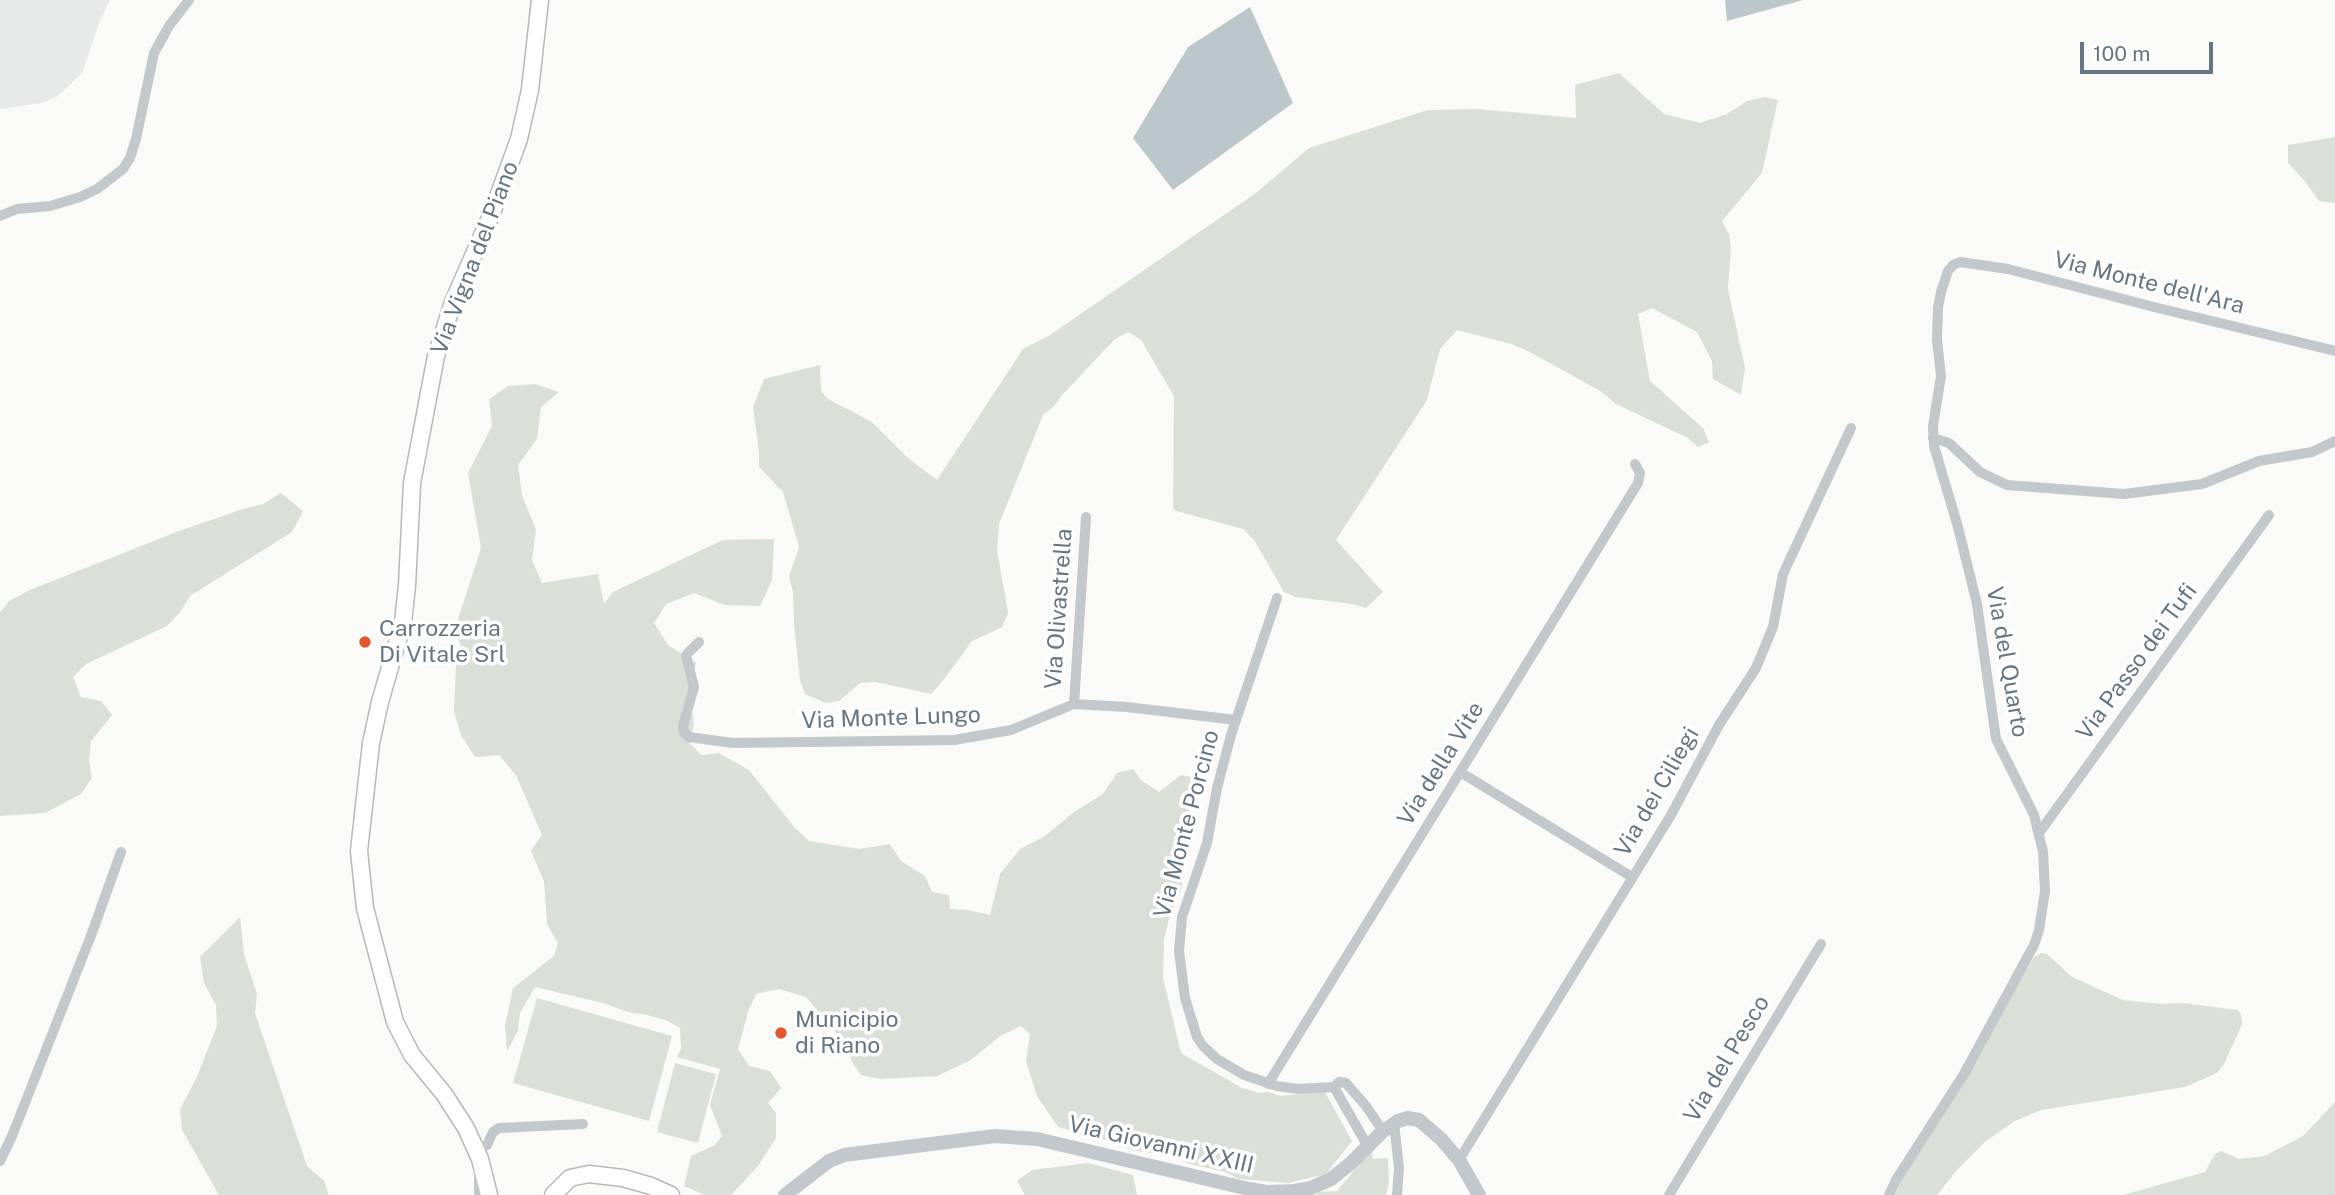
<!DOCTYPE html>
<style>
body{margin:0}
#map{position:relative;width:2335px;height:1195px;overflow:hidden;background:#fafaf8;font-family:"Public Sans",sans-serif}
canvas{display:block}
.scale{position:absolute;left:2080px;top:42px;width:133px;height:32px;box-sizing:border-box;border:4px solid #657683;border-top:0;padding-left:9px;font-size:21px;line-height:24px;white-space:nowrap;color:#657683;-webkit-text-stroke:5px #fff;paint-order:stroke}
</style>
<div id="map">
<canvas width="2335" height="1195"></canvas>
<div class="scale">100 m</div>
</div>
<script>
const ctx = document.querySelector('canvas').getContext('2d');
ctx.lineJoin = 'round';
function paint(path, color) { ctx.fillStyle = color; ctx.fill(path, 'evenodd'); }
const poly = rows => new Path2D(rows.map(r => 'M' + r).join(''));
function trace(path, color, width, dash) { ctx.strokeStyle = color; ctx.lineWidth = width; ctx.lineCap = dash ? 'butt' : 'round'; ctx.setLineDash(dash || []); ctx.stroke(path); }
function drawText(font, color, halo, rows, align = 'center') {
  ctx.font = font + ' "Public Sans",sans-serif'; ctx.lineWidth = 7; ctx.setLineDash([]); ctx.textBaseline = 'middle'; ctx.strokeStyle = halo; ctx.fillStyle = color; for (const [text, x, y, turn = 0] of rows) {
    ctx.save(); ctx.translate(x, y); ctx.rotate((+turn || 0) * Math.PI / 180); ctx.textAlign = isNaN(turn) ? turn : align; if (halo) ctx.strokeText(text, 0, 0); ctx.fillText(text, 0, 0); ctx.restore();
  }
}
paint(poly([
 [0,0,110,0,100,21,82,73,58,96,42,103,0,109]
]), '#e8e9e9');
paint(poly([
 [1619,73,1664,114,1700,123,1727,114,1747,101,1765,97,1778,100,1762,173,1722,221,1729,234,1731,248,1728,289,1745,368,1741,395,1713,379,1712,361,1697,332,1652,308,1638,314,1650,381,1703,428,1709,442,1698,447,1688,438,1616,404,1602,392,1528,351,1511,344,1457,330,1440,349,1427,400,1336,540,1383,592,1366,608,1352,604,1296,597,1284,592,1254,540,1243,529,1173,510,1174,396,1141,340,1128,332,1115,339,1063,394,1054,406,1043,415,999,524,997,550,1008,613,1002,627,972,641,942,682,931,694,876,682,860,683,839,701,826,703,805,694,800,680,794,624,793,592,789,576,799,547,783,492,759,467,759,452,753,407,764,379,820,365,821,391,828,399,872,422,909,459,937,480,1023,349,1050,335,1256,193,1309,148,1428,110,1477,109,1576,118,1575,85],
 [2335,137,2335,203,2319,201,2304,180,2288,163,2288,145],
 [535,384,559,392,541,407,537,439,518,465,522,496,536,529,532,560,542,583,598,574,604,604,613,592,723,540,774,539,772,580,760,606,725,605,694,593,666,604,654,623,668,645,696,663,689,689,694,724,689,742,701,755,719,753,749,770,794,827,809,841,859,849,890,844,901,861,925,876,932,892,949,895,950,909,968,910,990,915,1000,874,1020,849,1045,836,1074,812,1103,794,1117,773,1133,769,1142,781,1159,792,1181,775,1198,778,1188,797,1193,841,1184,867,1181,890,1169,919,1164,939,1163,978,1181,1053,1242,1088,1260,1093,1268,1092,1281,1096,1325,1092,1352,1141,1326,1174,1288,1183,1239,1179,1225,1172,1190,1164,1174,1157,1132,1150,1109,1141,1058,1127,1037,1096,1026,1061,1030,1034,1021,1026,1000,1036,971,1060,937,1076,880,1079,861,1075,852,1062,846,1044,806,997,779,989,756,994,748,1012,738,1049,749,1066,770,1071,781,1088,768,1103,776,1113,776,1138,758,1166,731,1195,705,1195,684,1186,691,1156,715,1145,722,1136,710,1105,720,1069,677,1057,681,1049,680,1028,668,1021,647,1015,628,1012,603,1003,535,987,520,1013,518,1031,507,1051,505,1025,513,988,554,956,558,943,547,924,544,881,531,851,542,835,516,775,499,755,475,757,461,735,454,712,456,664,463,649,454,632,481,548,468,473,492,426,489,399,508,386],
 [281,493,303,511,292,532,190,596,181,611,167,626,86,664,73,677,81,697,101,701,112,715,91,741,89,760,92,778,81,794,45,813,0,816,0,612,9,601,30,590,179,531,243,509,263,504],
 [240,917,244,954,257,994,255,1013,307,1166,324,1181,329,1195,219,1195,182,1130,180,1109,196,1079,217,1026,216,1005,204,983,200,957],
 [2041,953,2047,954,2072,977,2123,1000,2161,1004,2182,1003,2238,1010,2241,1014,2242,1024,2224,1064,2217,1073,2185,1087,2041,1110,2015,1121,1986,1141,1957,1170,1937,1195,1895,1195,1904,1174,2034,957],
 [537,998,672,1036,649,1121,513,1083],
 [675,1063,716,1074,698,1143,657,1132],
 [2335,1102,2335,1195,2123,1195,2205,1172,2215,1154,2221,1151,2239,1159,2265,1156,2303,1136],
 [1372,1149,1373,1159,1388,1158,1389,1182,1386,1195,1316,1195,1319,1192,1337,1191],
 [1088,1163,1133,1175,1137,1195,1025,1195,1017,1181,1032,1170]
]), '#dadfd7');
paint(poly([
 [1725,0,1803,0,1727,21],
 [1250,7,1293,103,1173,190,1133,138,1188,47]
]), '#bbc7cb');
const secondary = poly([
 [489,1195,480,1159,466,1128,444,1094,412,1055,395,1022,365,908,359,851,371,743,380,702,403,622,407,586,412,483,436,356,453,302,492,213,519,139,530,90,540,0],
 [553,1195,570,1178,589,1174,623,1178,651,1186,671,1195]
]);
trace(secondary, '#b3babf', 19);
trace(poly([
 [0,216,17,209,50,206,80,197,97,189,123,169,130,158,136,139,154,53,169,26,189,0],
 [1933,438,1949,443,1980,472,2007,485,2124,494,2202,484,2259,461,2312,452,2335,441],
 [1277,598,1231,735,1217,788,1207,843,1182,917,1179,951,1185,998,1197,1037,1203,1046,1217,1059,1244,1075,1277,1086,1298,1089,1334,1087,1339,1082,1346,1083,1366,1106,1383,1131],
 [699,642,686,655,694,687,683,726,684,733,689,737,733,743,954,740,1011,730,1074,704,1127,707,1236,720],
 [1074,704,1086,517],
 [1460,772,1632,877],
 [2039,833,2269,515],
 [1268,1084,1638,483,1640,473,1635,464],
 [1334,1087,1367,1145],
 [1394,1123,1399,1168,1397,1195],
 [477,1150,487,1145,493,1132,499,1128,583,1124],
 [1459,1160,1671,815,1719,725,1756,668,1773,627,1783,574,1851,428],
 [0,1161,12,1136,92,933,121,852],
 [479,1195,479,1172],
 [1669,1195,1821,944],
 [1889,1195,1896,1180,1964,1074,2034,945,2039,930,2045,891,2043,852,2034,815,1996,739,1977,604,1958,527,1934,446,1933,426,1941,376,1937,340,1938,308,1941,292,1948,271,1953,265,1960,262,2008,269,2154,307,2335,351]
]), '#c3c8cc', 10);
trace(poly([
 [785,1195,829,1161,844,1155,995,1136,1037,1139,1249,1189,1267,1192,1294,1191,1311,1188,1331,1179,1351,1163,1383,1131,1398,1121,1408,1118,1419,1120,1441,1139,1459,1160,1479,1195]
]), '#c3c8cc', 14);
trace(secondary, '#fff', 16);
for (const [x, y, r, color] of [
 [365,642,7,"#e4572e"],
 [781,1033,7,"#e4572e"]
]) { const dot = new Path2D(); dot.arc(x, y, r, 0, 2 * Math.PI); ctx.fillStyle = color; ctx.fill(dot); trace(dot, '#fff', 2.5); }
drawText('23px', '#657683', '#fff', [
 ["Via Vigna del Piano",475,258,-69],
 ["Via Monte dell'Ara",2149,283,14],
 ["Via Olivastrella",1059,609,-86],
 ["Via del Quarto",2007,662,80],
 ["Via Passo dei Tufi",2137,662,-54],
 ["Via Monte Lungo",891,718,-2],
 ["Via della Vite",1441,764,-58],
 ["Via dei Ciliegi",1657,792,-60],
 ["Via Monte Porcino",1187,824,-75],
 ["Via del Pesco",1727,1059,-59],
 ["Via Giovanni XXIII",1161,1145,13]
]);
drawText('23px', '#657683', '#fff', [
 ["Carrozzeria",379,629],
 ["Di Vitale Srl",379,655],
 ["Municipio",795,1020],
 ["di Riano",795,1046]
], 'left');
</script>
